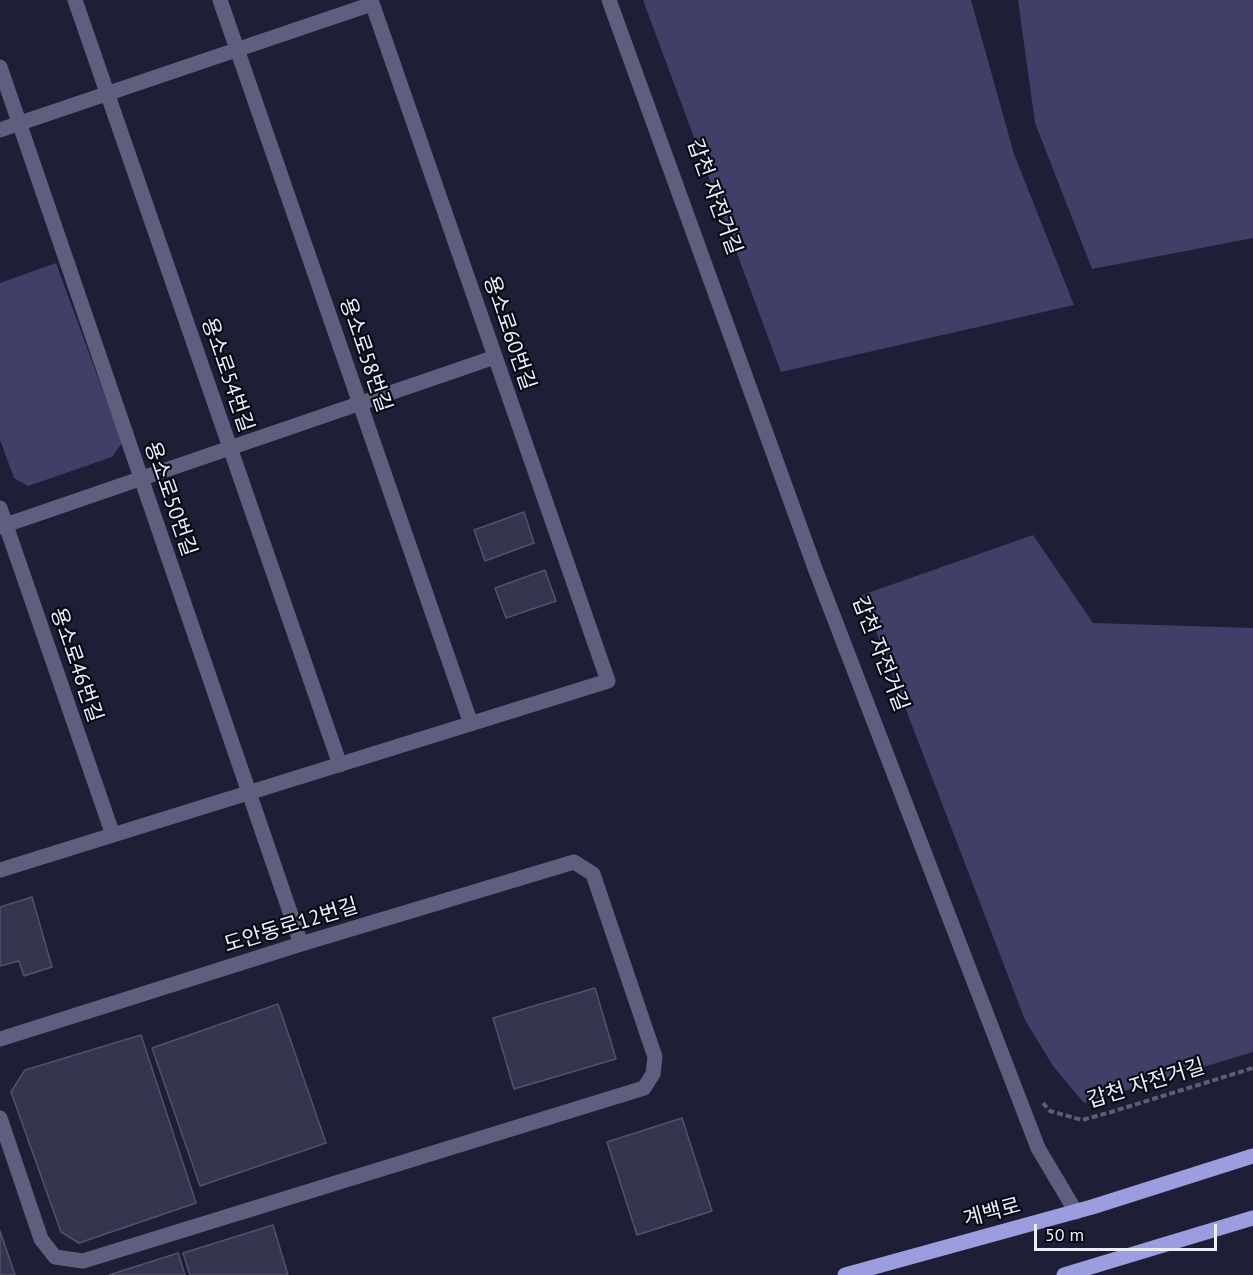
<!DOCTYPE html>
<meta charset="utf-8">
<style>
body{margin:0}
#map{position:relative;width:1253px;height:1275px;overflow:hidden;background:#1e1e36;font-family:"PT Sans",sans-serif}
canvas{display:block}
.scale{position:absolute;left:1034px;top:1224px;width:183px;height:27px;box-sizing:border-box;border:3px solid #edeefc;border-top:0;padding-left:8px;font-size:18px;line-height:21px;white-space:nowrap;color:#edeefc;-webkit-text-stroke:4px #090914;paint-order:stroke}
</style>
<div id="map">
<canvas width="1253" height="1275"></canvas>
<div class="scale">50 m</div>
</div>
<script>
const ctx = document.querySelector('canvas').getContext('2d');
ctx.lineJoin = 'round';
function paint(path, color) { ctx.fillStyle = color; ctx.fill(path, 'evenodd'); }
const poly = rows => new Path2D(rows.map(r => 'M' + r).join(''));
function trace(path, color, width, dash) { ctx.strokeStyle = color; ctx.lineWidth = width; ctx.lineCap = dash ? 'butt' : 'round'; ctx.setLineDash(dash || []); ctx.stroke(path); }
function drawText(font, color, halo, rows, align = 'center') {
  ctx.font = font + ' "PT Sans","Noto Sans KR",sans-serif'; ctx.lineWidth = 4.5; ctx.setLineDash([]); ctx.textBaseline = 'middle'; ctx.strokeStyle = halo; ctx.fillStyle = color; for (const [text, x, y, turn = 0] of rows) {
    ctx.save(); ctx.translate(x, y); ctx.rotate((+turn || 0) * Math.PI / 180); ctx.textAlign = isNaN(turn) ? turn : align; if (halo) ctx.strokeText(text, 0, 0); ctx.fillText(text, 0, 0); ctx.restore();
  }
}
paint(poly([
 [643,0,971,0,1014,154,1074,305,781,372],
 [1018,0,1253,0,1253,238,1092,269,1035,123],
 [56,263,122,443,112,457,28,486,14,478,0,440,0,283],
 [1033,535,1093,623,1253,628,1253,1052,1084,1103,1053,1066,1025,1020,862,595]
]), '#3f3f68');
const building = poly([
 [524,512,534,543,485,561,474,530,524,512],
 [545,570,556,601,506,618,495,588,545,570],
 [32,897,52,967,24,976,19,961,0,966,0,907,32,897],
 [595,988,616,1059,514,1089,493,1018,595,988],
 [278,1004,326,1143,200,1186,152,1048,278,1004],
 [141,1035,196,1203,79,1243,61,1232,11,1092,25,1070,141,1035],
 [682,1118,712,1211,637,1235,607,1142,682,1118],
 [273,1225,288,1275,190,1275,183,1253,273,1225],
 [0,1231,15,1275,0,1275,0,1231],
 [178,1253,185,1275,109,1275,178,1253]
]);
paint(building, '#353550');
trace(building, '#51526e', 1.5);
trace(poly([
 [1043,1103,1050,1111,1082,1120,1111,1112,1253,1068]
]), '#5e5e73', 4, [6, 3]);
trace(poly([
 [75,0,340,765],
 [220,0,471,724],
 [609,0,816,571,1038,1148,1076,1212],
 [0,67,301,944],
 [0,130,372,4],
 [0,508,113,835],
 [0,527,495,357],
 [0,870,608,681,371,0],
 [0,1039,301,944,574,862,593,874,655,1057,653,1074,644,1088,83,1261,55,1257,41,1239,0,1118]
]), '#5e5f7e', 15);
trace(poly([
 [845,1275,1092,1207,1253,1156],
 [1064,1275,1253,1218]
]), '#9b9dde', 15);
drawText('21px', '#edeefc', '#090914', [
 ["갑천 자전거길",714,197,70],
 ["용소로60번길",509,333,71],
 ["용소로58번길",365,355,71],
 ["용소로54번길",227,375,71],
 ["용소로50번길",170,499,71],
 ["갑천 자전거길",880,654,69],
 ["용소로46번길",76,665,71],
 ["도안동로12번길",291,926,-17],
 ["갑천 자전거길",1146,1084,-17],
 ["계백로",992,1213,-15]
]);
</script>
